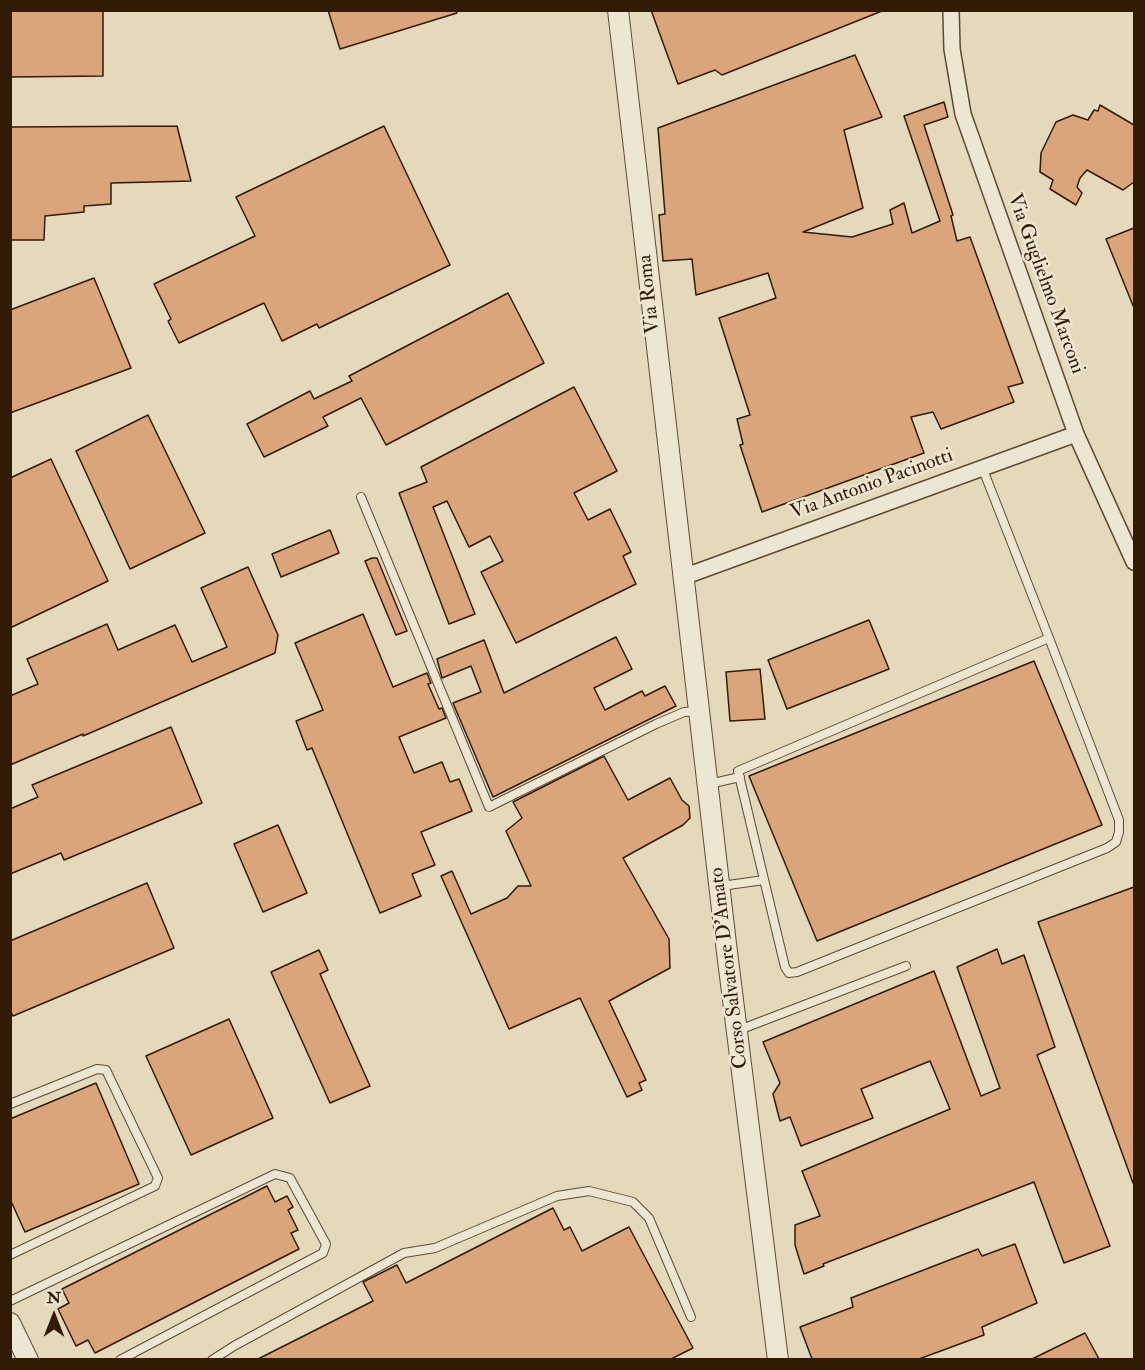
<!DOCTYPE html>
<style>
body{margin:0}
#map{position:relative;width:1145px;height:1370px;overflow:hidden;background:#e4d9bb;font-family:"IM FELL Double Pica",serif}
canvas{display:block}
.frame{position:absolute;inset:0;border:12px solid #321b05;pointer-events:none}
.north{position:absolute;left:24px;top:1286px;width:60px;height:60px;-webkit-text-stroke:4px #ede6d3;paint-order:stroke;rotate:0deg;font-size:16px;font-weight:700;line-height:24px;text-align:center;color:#321b05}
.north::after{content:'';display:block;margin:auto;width:21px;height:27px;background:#321b05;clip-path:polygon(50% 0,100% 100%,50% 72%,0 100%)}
</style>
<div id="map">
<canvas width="1145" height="1370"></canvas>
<div class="frame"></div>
<div class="north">N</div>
</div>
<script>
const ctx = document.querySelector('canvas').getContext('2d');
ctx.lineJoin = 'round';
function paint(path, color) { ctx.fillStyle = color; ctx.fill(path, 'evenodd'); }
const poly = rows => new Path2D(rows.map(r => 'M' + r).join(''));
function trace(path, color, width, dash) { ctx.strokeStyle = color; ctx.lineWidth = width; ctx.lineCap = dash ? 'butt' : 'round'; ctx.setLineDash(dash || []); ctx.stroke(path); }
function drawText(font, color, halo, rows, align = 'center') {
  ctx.font = font + ' "IM FELL Double Pica",serif'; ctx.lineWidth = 5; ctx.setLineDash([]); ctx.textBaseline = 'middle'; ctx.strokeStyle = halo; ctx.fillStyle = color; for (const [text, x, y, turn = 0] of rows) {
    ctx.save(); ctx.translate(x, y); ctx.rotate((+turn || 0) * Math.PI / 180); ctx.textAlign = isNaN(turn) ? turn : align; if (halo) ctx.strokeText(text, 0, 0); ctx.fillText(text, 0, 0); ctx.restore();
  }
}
const building = poly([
 [10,10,103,10,103,76,10,77,10,10],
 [328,10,456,10,457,13,340,49,328,10],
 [651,10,882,10,882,11,722,75,715,70,678,84,651,10],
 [855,55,882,117,844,130,863,208,803,232,852,237,893,224,890,210,904,203,912,233,940,221,904,116,944,102,948,117,924,125,953,215,951,216,957,241,970,237,1023,383,1008,387,1014,402,941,429,933,412,911,417,924,453,762,512,740,445,743,444,737,419,750,415,719,318,776,298,768,273,696,295,692,259,663,261,659,215,665,214,658,128,855,55],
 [1100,105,1134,125,1134,182,1123,190,1087,170,1080,178,1077,187,1082,193,1076,205,1050,189,1053,180,1040,172,1041,153,1056,122,1073,115,1088,120,1094,110,1098,111,1100,105],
 [177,126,191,181,111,183,111,204,84,206,84,212,45,216,44,240,10,240,10,127,177,126],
 [384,126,450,265,319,328,317,324,282,341,264,303,179,343,168,321,171,319,154,284,255,236,236,197,384,126],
 [1134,228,1134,308,1106,239,1134,228],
 [94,278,131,368,10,413,10,310,94,278],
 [508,293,544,363,386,445,361,398,323,417,328,426,264,457,247,424,310,391,314,399,352,381,349,376,508,293],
 [574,387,617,471,574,493,588,520,610,509,631,552,623,556,636,584,516,643,481,572,503,561,490,536,469,547,447,501,433,507,475,614,449,624,399,493,427,482,421,467,574,387],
 [148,415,205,533,130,569,76,451,148,415],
 [51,459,108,581,10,628,10,478,51,459],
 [330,530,339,553,281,577,272,554,330,530],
 [372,558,377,558,407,631,396,635,365,561,372,558],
 [248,567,278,635,275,653,83,736,83,734,10,765,10,696,38,684,27,659,107,624,118,650,175,625,192,662,227,647,201,588,248,567],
 [363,614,393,687,427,673,431,683,428,684,439,709,442,708,446,718,399,737,414,773,442,762,450,782,459,779,472,811,421,832,435,865,412,874,421,896,380,913,312,748,307,750,296,721,323,710,295,643,363,614],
 [869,620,889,669,787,709,768,660,869,620],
 [616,637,632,669,594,688,605,710,642,691,645,696,665,686,676,706,493,797,453,703,481,692,471,666,442,678,437,659,484,640,504,693,616,637],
 [1034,661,1102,825,817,941,749,776,1034,661],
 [760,669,765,719,730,721,726,672,760,669],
 [171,727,202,803,64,860,61,853,10,874,10,809,38,797,32,785,171,727],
 [604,756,628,800,670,778,682,800,689,806,690,818,683,825,623,858,669,939,670,968,609,1001,646,1080,639,1083,642,1090,627,1097,580,998,509,1029,441,876,452,871,471,914,507,898,518,886,531,886,506,831,522,818,513,802,604,756],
 [278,825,307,893,263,912,234,844,278,825],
 [147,883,174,948,13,1016,10,1010,10,941,147,883],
 [1134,887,1134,1183,1133,1183,1038,922,1134,887],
 [997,949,1002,964,1024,955,1055,1047,1037,1055,1110,1246,1064,1263,1034,1182,823,1264,824,1266,804,1274,795,1245,795,1225,820,1216,802,1171,950,1109,930,1061,861,1089,873,1118,801,1146,790,1117,780,1121,773,1094,780,1083,763,1042,934,971,981,1096,1000,1088,957,967,997,949],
 [319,950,328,970,320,974,370,1086,330,1103,271,972,319,950],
 [229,1019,273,1118,191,1155,146,1056,229,1019],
 [96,1083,139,1184,25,1232,10,1199,10,1119,96,1083],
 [267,1186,275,1202,287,1196,293,1207,288,1210,298,1230,291,1233,299,1249,95,1353,88,1340,76,1346,58,1309,69,1303,62,1289,267,1186],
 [553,1208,564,1230,570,1227,582,1251,629,1227,693,1348,671,1359,258,1359,373,1301,363,1282,397,1265,406,1283,553,1208],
 [1015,1244,1037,1303,982,1327,984,1335,919,1359,812,1359,800,1327,853,1307,851,1298,978,1249,982,1256,1015,1244],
 [1085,1333,1099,1359,1032,1359,1085,1333]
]);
paint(building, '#dba57c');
trace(building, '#321b05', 1.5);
const service = poly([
 [982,467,1049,638,738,771,785,967,789,973,797,972,1107,848,1116,842,1119,832,1119,820,1049,638],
 [361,497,489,807,656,724,684,712,699,711],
 [709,784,740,777],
 [721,886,764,880],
 [739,1030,906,966],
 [10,1104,97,1069,106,1070,158,1178,155,1186,10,1255],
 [10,1301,275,1174,290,1178,326,1244,323,1253,120,1360],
 [212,1360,234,1346,404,1253,435,1248,557,1196,589,1191,633,1202,649,1218,691,1317]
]);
const minor = poly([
 [951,10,952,49,963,114,1076,434,1134,562],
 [683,577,1076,434]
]);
const tertiary = poly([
 [618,10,726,944,778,1360],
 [10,1323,28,1360]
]);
trace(service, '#5e4a32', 10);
trace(minor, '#5e4a32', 18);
trace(tertiary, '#5e4a32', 22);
trace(service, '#ede6d3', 8);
trace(minor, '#ede6d3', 15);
trace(tertiary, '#ede6d3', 20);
drawText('20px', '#321b05', '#ede6d3', [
 ["Via Guglielmo Marconi",1045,284,70],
 ["Via Roma",650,294,-96],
 ["Via Antonio Pacinotti",872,485,-20],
 ["Corso Salvatore D'Amato",730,968,-97]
]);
</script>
